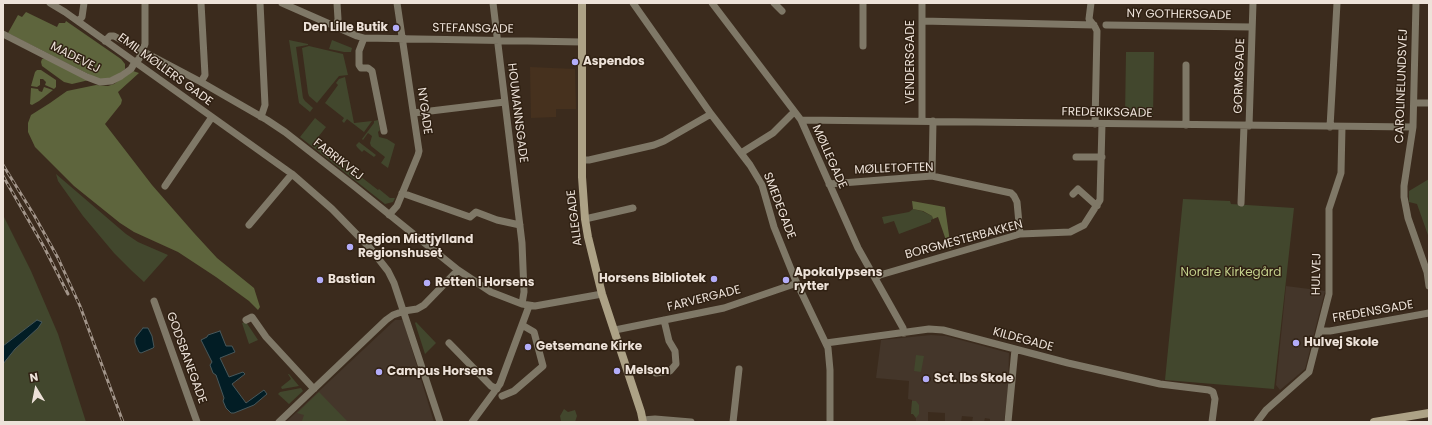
<!DOCTYPE html>
<meta charset="utf-8">
<style>
body{margin:0}
#map{position:relative;width:1432px;height:425px;overflow:hidden;background:#3b2b1d;font-family:Poppins,sans-serif}
canvas{display:block}
.frame{position:absolute;inset:0;border:4px solid #ede2d9;pointer-events:none}
.north{position:absolute;left:16px;top:369px;width:40px;height:40px;-webkit-text-stroke:3px #302113;paint-order:stroke;rotate:350deg;font-size:11px;font-weight:700;line-height:16px;text-align:center;color:#ede2d9}
.north::after{content:'';display:block;margin:auto;width:14px;height:18px;background:#ede2d9;clip-path:polygon(50% 0,100% 100%,50% 72%,0 100%)}
</style>
<div id="map">
<canvas width="1432" height="425"></canvas>
<div class="frame"></div>
<div class="north">N</div>
</div>
<script>
const ctx = document.querySelector('canvas').getContext('2d');
ctx.lineJoin = 'round';
function paint(path, color) { ctx.fillStyle = color; ctx.fill(path, 'evenodd'); }
const poly = rows => new Path2D(rows.map(r => 'M' + r).join(''));
function trace(path, color, width, dash) { ctx.strokeStyle = color; ctx.lineWidth = width; ctx.lineCap = dash ? 'butt' : 'round'; ctx.setLineDash(dash || []); ctx.stroke(path); }
function drawText(font, color, halo, rows, align = 'center') {
  ctx.font = font + ' Poppins,sans-serif'; ctx.lineWidth = 3; ctx.setLineDash([]); ctx.textBaseline = 'middle'; ctx.strokeStyle = halo; ctx.fillStyle = color; for (const [text, x, y, turn = 0] of rows) {
    ctx.save(); ctx.translate(x, y); ctx.rotate((+turn || 0) * Math.PI / 180); ctx.textAlign = isNaN(turn) ? turn : align; if (halo) ctx.strokeText(text, 0, 0); ctx.fillText(text, 0, 0); ctx.restore();
  }
}
paint(poly([
 [530,67,575,69,576,109,556,109,556,117,531,118]
]), '#46311e');
paint(poly([
 [1286,286,1325,291,1305,369,1280,390,1276,385],
 [395,320,403,320,434,422,286,422],
 [931,335,946,336,1009,353,1008,390,1004,422,990,422,990,419,985,418,984,422,972,422,973,417,962,416,961,422,945,422,945,413,928,412,928,422,916,422,916,418,913,414,911,414,912,400,908,399,909,381,876,378,881,340]
]), '#44362a');
paint(poly([
 [289,40,308,44,308,45,296,47,303,98,305,101,313,108,310,112,299,103],
 [332,40,352,48,351,52,344,52,329,49],
 [309,46,343,54,348,75,339,76,317,103,309,96,308,93,302,48],
 [1126,52,1154,52,1153,117,1125,117],
 [345,77,354,123,372,121,364,132,347,119,344,123,342,121,344,118,325,103,338,85,336,83,339,79],
 [315,118,326,127,315,141,378,190,379,189,390,198,395,198,393,202,385,204,300,137],
 [378,120,380,130,378,132,379,137,387,139,395,144,388,168,381,163,385,157,371,146,370,143,372,136,368,133,363,140,362,139,374,123,374,121],
 [359,142,376,155,374,157,364,150,362,152,357,147,356,145],
 [56,174,126,234,138,242,168,255,144,282,132,271,114,253,83,216,58,181],
 [1429,179,1429,238,1417,204,1409,202,1409,191],
 [1183,199,1230,201,1231,204,1294,208,1274,389,1165,380],
 [913,209,922,211,932,216,933,219,931,220,931,222,899,234,894,221,884,224,882,217,909,212],
 [3,215,31,271,58,334,86,422,3,422,3,364,15,349,38,328,37,320,3,346],
 [246,322,258,340,249,344,242,323],
 [416,322,436,343,425,354,415,323],
 [916,355,924,356,921,372,914,371],
 [288,374,289,374,299,386,282,389,281,387,291,379],
 [301,388,303,391,289,404,278,394,280,392],
 [319,392,348,422,302,421,304,415,297,413],
 [912,401,916,401,919,405,919,414,916,418,913,414,911,414],
 [564,409,568,412,575,410,577,416,575,422,561,421,560,416]
]), '#42472d');
paint(poly([
 [26,12,57,27,59,23,65,23,66,21,121,59,125,64,125,69,118,75,107,79,98,79,8,33,18,15,22,17],
 [45,58,89,80,72,84,64,82,42,66,41,62,42,59],
 [37,70,41,70,56,80,56,87,54,89,45,85,46,82,43,79,40,79,40,85,37,87,31,86,35,72],
 [133,71,139,73,118,92,122,100,121,104,105,124,152,185,194,233,217,258,254,288,260,307,258,310,249,301,216,277,178,252,134,232,120,223,74,186,35,147,28,132,28,123,31,115,50,103,67,91,96,85,108,86,114,84],
 [44,87,53,90,39,101,32,105,30,104,31,88,38,89,39,91,42,92],
 [912,201,945,207,951,249,949,249,938,217,933,219,932,216,923,211,913,209]
]), '#5e653d');
const water = poly([
 [37,320,42,322,38,328,15,349,3,364,3,346,37,320],
 [143,328,148,328,152,336,154,347,153,348,141,353,139,352,135,343,135,338,143,328],
 [220,331,226,346,232,346,235,352,220,358,229,377,243,372,245,374,232,384,246,403,264,390,267,394,254,405,234,413,231,413,226,408,223,401,224,398,216,375,213,373,210,365,212,362,201,340,207,337,208,335,220,331]
]);
paint(water, '#021d25');
trace(water, '#48585b', 1);
trace(poly([
 [50,3,65,12,292,174,332,209,370,248,388,271,394,283,440,422],
 [260,3,265,105,261,117],
 [282,3,357,36,364,38,582,42],
 [493,3,522,243,524,292,522,304],
 [633,3,711,114,750,165,762,185,774,227,795,279,828,348,830,370,830,422],
 [712,3,801,120,858,248,903,328,904,333],
 [774,3,782,11],
 [1091,3,1089,19,1095,27,1097,31,1095,124],
 [1416,3,1413,127,1404,186,1404,197,1408,218,1427,272,1429,286],
 [78,21,82,17,84,3],
 [922,21,1094,25],
 [1106,25,1252,27],
 [336,27,338,19,337,3],
 [3,34,87,77,100,82,111,81,121,76,131,69,135,62],
 [364,38,359,51,359,65,361,68,368,68,372,71,384,131],
 [105,41,110,36,114,36,201,82,267,120,285,132,354,186,458,270,491,292,522,304,535,306,602,294],
 [863,46,863,3],
 [135,62,139,59,145,44,145,3],
 [201,82,205,75,201,3],
 [1414,103,1429,103],
 [414,113,505,102],
 [801,120,1413,127],
 [922,121,922,3],
 [1186,125,1186,65],
 [1249,126,1253,3],
 [1330,127,1337,3],
 [741,153,773,133,794,112],
 [1076,157,1102,157],
 [582,160,589,160,654,145,664,141,711,114],
 [932,176,933,121],
 [829,184,932,176,1011,193,1014,196,1017,202,1020,234],
 [165,186,212,117],
 [402,193,470,217,476,212,497,220,520,225],
 [1073,194,1078,189,1097,206],
 [1241,203,1244,126],
 [389,215,397,206,418,155,419,151,397,3],
 [585,219,633,208],
 [249,225,292,174],
 [875,278,880,275,1020,234,1070,232,1084,225,1100,200,1102,124],
 [154,301,197,422],
 [246,320,252,317,266,337,314,389],
 [615,330,724,308,797,283],
 [1320,331,1330,331,1429,313],
 [449,343,491,386,497,389],
 [826,343,929,329,943,330,1068,363,1160,384,1209,390,1213,392,1215,399,1212,422],
 [656,373,670,371,676,364,675,351,669,341,664,320],
 [502,396,514,391,543,366,534,332,522,325],
 [643,420,655,419,691,422],
 [279,422,386,320,393,315,404,311,417,309,424,305,458,270],
 [472,422,500,384,529,306],
 [733,422,739,369],
 [1008,422,1015,349],
 [1257,422,1266,410,1309,372,1329,294,1329,209,1341,173,1342,127]
]), '#7f7867', 7);
trace(poly([
 [582,3,582,177,585,219,588,237,602,294,641,412,643,422],
 [1374,422,1429,413]
]), '#ada286', 8);
const rail = poly([
 [3,165,34,215,58,258,80,306,123,422],
 [3,176,44,247,68,294]
]);
trace(rail, '#a2958a', 3);
trace(rail, '#302113', 1.5, [4.5]);
for (const [x, y, r, color] of [
 [396,28,4,"#b3adf9"],
 [575,62,4,"#b3adf9"],
 [350,247,4,"#b3adf9"],
 [714,279,4,"#b3adf9"],
 [320,280,4,"#b3adf9"],
 [786,280,4,"#b3adf9"],
 [427,283,4,"#b3adf9"],
 [1296,343,4,"#b3adf9"],
 [528,347,4,"#b3adf9"],
 [617,371,4,"#b3adf9"],
 [379,372,4,"#b3adf9"],
 [926,379,4,"#b3adf9"]
]) { const dot = new Path2D(); dot.arc(x, y, r, 0, 2 * Math.PI); ctx.fillStyle = color; ctx.fill(dot); trace(dot, '#302113', 1.5); }
drawText('12px', '#ede2d9', '#302113', [
 ["NY GOTHERSGADE",1179,15,1],
 ["STEFANSGADE",473,29,1],
 ["MADEVEJ",75,58,27],
 ["VENDERSGADE",911,62,-90],
 ["EMIL MØLLERS GADE",165,70,36],
 ["GORMSGADE",1240,76,-88],
 ["CAROLINELUNDSVEJ",1402,86,-88],
 ["NYGADE",424,111,82],
 ["HOUMANNSGADE",517,113,83],
 ["FREDERIKSGADE",1107,113,1],
 ["MØLLEGADE",829,157,66],
 ["FABRIKVEJ",338,160,38],
 ["MØLLETOFTEN",894,169,-2],
 ["SMEDEGADE",779,206,69],
 ["ALLEGADE",575,218,-97],
 ["BORGMESTERBAKKEN",964,240,-15],
 ["HULVEJ",1317,274,-89],
 ["FARVERGADE",704,299,-14],
 ["FREDENSGADE",1373,312,-10],
 ["KILDEGADE",1023,340,15],
 ["GODSBANEGADE",186,358,70]
]);
drawText('bold 12px', '#ede2d9', '#302113', [
 ["Den Lille Butik",388,28,"right"],
 ["Aspendos",583,62],
 ["Region Midtjylland",358,240],
 ["Regionshuset",358,254],
 ["Apokalypsens",794,273],
 ["rytter",794,287],
 ["Horsens Bibliotek",706,279,"right"],
 ["Bastian",328,280],
 ["Retten i Horsens",435,283],
 ["Hulvej Skole",1304,343],
 ["Getsemane Kirke",536,347],
 ["Melson",625,371],
 ["Campus Horsens",387,372],
 ["Sct. Ibs Skole",934,379]
], 'left');
drawText('12px', '#c3d08c', '#302113', [
 ["Nordre Kirkegård",1231,273]
]);
</script>
